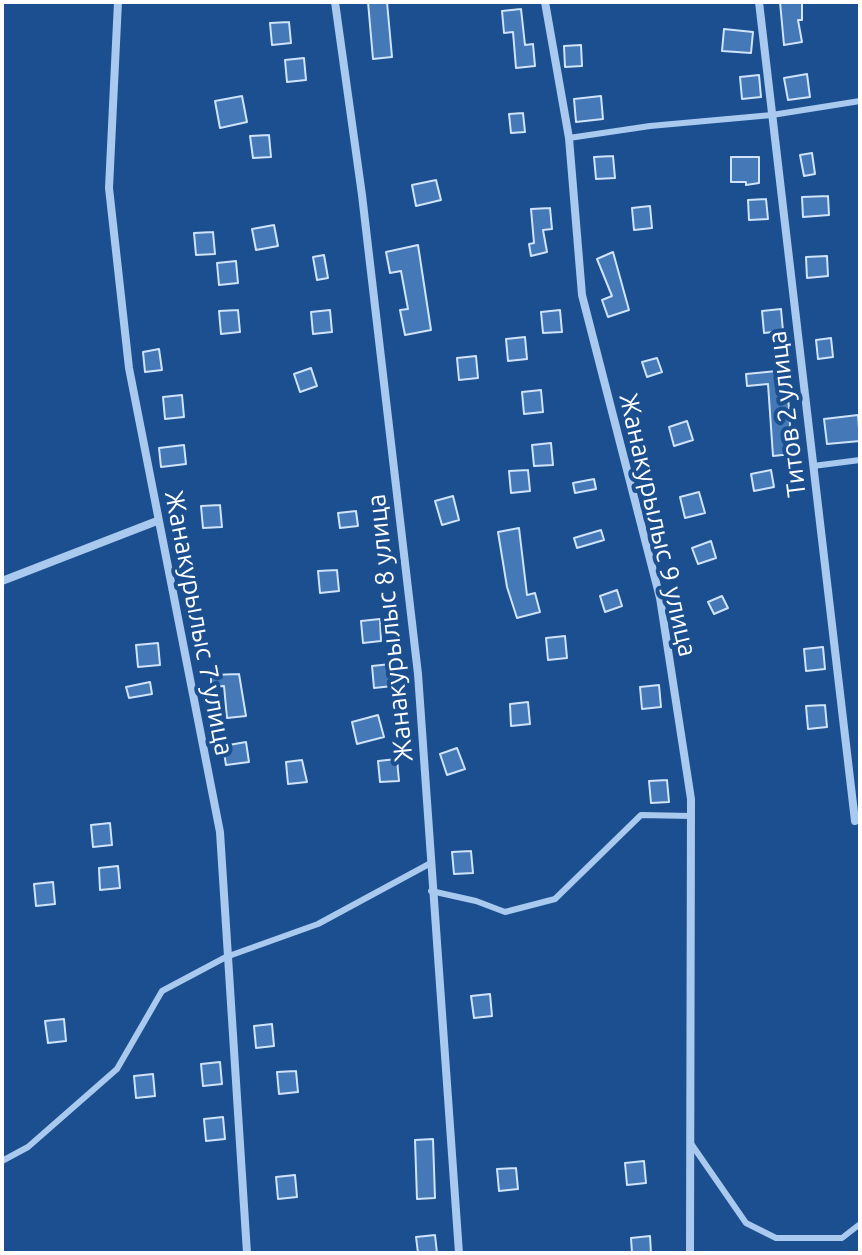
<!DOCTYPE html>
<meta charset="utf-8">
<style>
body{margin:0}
#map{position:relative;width:862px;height:1255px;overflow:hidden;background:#1b4f8f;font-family:Ubuntu,sans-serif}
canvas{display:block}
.frame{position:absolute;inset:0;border:4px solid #fff;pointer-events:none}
</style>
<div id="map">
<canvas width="862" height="1255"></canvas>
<div class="frame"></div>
</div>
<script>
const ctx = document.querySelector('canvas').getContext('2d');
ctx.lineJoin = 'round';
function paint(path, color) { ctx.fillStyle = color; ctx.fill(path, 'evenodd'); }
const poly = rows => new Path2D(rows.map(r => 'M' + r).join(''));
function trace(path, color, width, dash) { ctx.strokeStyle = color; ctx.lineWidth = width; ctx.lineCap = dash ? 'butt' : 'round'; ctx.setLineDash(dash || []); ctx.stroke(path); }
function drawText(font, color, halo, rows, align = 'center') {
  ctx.font = font + ' Ubuntu,sans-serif'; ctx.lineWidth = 8; ctx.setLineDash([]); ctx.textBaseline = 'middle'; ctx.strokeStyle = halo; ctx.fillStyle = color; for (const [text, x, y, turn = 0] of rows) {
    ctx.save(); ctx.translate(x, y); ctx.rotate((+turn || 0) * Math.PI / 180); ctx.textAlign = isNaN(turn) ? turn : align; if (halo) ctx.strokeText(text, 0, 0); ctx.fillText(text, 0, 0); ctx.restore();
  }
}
const building = poly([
 [368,2,387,2,392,57,373,59,368,2],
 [780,2,802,2,802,20,798,20,802,42,784,45,780,2],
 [521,9,525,45,533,44,535,66,516,68,513,32,504,33,502,11,521,9],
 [289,22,291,43,272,45,270,23,289,22],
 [724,29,753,32,751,53,722,51,724,29],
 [581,45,582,66,565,67,564,46,581,45],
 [304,58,306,80,287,82,285,60,304,58],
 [807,74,810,97,788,100,784,78,807,74],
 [759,75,761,97,742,99,740,77,759,75],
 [242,96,247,122,220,128,215,101,242,96],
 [601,96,603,119,576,122,574,99,601,96],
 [523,113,525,132,511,133,509,114,523,113],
 [269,135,271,157,253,158,250,136,269,135],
 [812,153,815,174,804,176,800,155,812,153],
 [613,156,615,178,596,179,594,157,613,156],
 [731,157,759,157,759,183,746,185,746,182,731,182,731,157],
 [436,180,441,200,416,206,412,185,436,180],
 [828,196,829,215,803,217,802,197,828,196],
 [766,199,768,219,749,220,748,200,766,199],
 [650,206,652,228,634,230,632,208,650,206],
 [550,208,552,229,543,230,547,252,531,256,529,244,534,243,531,209,550,208],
 [274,225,278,246,256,250,252,229,274,225],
 [213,232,215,254,196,255,194,233,213,232],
 [418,245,431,330,405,335,400,310,408,309,401,271,390,273,386,252,418,245],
 [613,252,629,310,608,317,602,300,612,296,597,259,613,252],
 [324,255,328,278,317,280,313,257,324,255],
 [827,256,828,276,807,278,806,257,827,256],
 [236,261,238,283,219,285,217,263,236,261],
 [781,309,783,331,764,333,762,311,781,309],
 [238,310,240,332,221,334,219,311,238,310],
 [330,310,332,332,313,334,311,312,330,310],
 [560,310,562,332,543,333,541,312,560,310],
 [525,337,527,359,508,361,506,339,525,337],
 [831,338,833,357,818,359,816,340,831,338],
 [159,349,162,370,145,372,143,352,159,349],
 [476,356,478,378,459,380,457,358,476,356],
 [657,358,662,372,647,377,642,362,657,358],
 [311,368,317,386,300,392,294,374,311,368],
 [777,371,779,396,788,395,792,454,773,456,768,384,747,386,746,374,777,371],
 [541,390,543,412,524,414,522,392,541,390],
 [182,395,184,417,165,419,163,397,182,395],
 [858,415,860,441,827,444,824,419,858,415],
 [687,421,693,440,674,446,669,427,687,421],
 [551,443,553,465,534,466,532,445,551,443],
 [184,445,186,464,161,467,159,448,184,445],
 [528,470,530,491,511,493,509,471,528,470],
 [771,470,774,487,754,491,751,474,771,470],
 [594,479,596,489,575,493,573,483,594,479],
 [699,492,705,513,685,518,680,497,699,492],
 [453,496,459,520,442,525,435,501,453,496],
 [220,505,222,527,203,528,201,506,220,505],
 [356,511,358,526,340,528,338,513,356,511],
 [519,528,527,595,535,593,540,612,517,618,507,587,498,532,519,528],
 [601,530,604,540,577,548,574,538,601,530],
 [711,541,716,558,698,564,692,548,711,541],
 [337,570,339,591,320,593,318,571,337,570],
 [617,590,622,606,605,612,600,596,617,590],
 [722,596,728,608,714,614,708,602,722,596],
 [380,619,381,641,363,643,361,621,380,619],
 [565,636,567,658,548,660,546,638,565,636],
 [158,643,160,665,138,667,136,645,158,643],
 [823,647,825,669,806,671,804,649,823,647],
 [391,664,393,686,374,688,372,666,391,664],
 [239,674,246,716,227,718,224,686,211,687,211,675,239,674],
 [150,682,152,694,129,698,126,687,150,682],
 [659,685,661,707,642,709,640,687,659,685],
 [528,702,530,724,511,726,510,704,528,702],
 [825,705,827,727,808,729,806,706,825,705],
 [378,715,384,737,357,744,352,722,378,715],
 [246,742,249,762,226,765,223,746,246,742],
 [457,748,465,769,447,775,440,754,457,748],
 [397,759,399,781,380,782,378,761,397,759],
 [302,760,307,782,288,784,286,762,302,760],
 [667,780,669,802,651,803,649,781,667,780],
 [110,823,112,845,93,847,91,825,110,823],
 [471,851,473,873,454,874,452,852,471,851],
 [118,866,120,888,100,890,99,868,118,866],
 [53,882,55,904,36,906,34,884,53,882],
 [490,994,492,1016,474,1018,471,996,490,994],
 [64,1019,66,1041,48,1043,45,1021,64,1019],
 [272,1024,274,1046,256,1048,254,1026,272,1024],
 [220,1062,222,1084,203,1086,201,1064,220,1062],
 [296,1071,298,1092,279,1094,277,1072,296,1071],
 [153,1074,155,1096,136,1098,134,1076,153,1074],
 [223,1117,225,1139,206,1141,204,1119,223,1117],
 [433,1139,435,1198,417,1199,415,1140,433,1139],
 [644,1161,646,1183,627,1185,625,1163,644,1161],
 [516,1168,518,1189,499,1191,497,1169,516,1168],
 [295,1175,297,1197,278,1199,276,1177,295,1175],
 [435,1235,437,1253,418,1253,416,1237,435,1235],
 [650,1236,651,1253,632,1253,631,1238,650,1236]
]);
paint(building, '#4478b7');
trace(building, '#cfe3fa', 2);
trace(poly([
 [569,138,650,126,772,115,860,101],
 [813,466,860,460],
 [431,891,476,901,505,912,555,899,641,815,691,816],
 [690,1142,746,1223,776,1238,842,1238,860,1224],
 [2,1161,28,1147,117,1069,162,991,226,957,318,924,429,864]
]), '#a9c9ee', 6);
trace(poly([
 [118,2,109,188,129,368,220,832,247,1253],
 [335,2,362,195,418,674,459,1253],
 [545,2,569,138,582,295,660,598,691,799,690,1253],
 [759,2,855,821],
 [2,581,157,521]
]), '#a9c9ee', 8);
drawText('26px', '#fff', '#1b4f8f', [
 ["Титов 2 улица",787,414,-97],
 ["Жанакурылыс 9 улица",658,525,77],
 ["Жанакурылыс 7 улица",199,623,79],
 ["Жанакурылыс 8 улица",390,628,-96]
]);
</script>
